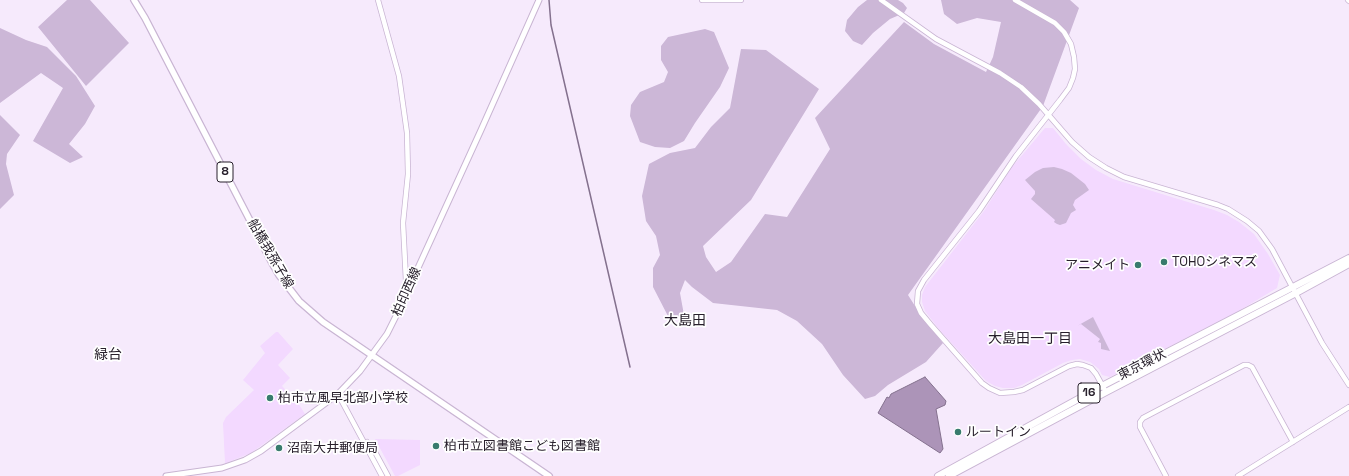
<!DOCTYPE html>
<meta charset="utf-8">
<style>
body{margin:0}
canvas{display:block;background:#f6eafc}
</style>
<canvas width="1349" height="476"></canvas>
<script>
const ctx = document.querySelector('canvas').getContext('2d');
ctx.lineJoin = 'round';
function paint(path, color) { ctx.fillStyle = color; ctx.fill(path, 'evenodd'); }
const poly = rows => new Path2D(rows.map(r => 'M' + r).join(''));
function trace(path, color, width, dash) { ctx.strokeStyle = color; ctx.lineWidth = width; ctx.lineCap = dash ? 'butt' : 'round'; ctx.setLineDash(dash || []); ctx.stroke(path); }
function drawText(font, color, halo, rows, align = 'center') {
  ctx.font = font + ' "Space Grotesk","Noto Sans JP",sans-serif'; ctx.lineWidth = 3.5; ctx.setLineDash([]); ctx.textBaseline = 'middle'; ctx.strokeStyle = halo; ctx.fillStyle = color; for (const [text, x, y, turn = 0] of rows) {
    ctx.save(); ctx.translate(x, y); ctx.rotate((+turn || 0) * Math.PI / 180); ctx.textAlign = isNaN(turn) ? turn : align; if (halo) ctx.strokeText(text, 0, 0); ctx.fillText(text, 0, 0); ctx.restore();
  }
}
paint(poly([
 [1045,128,1053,128,1066,144,1081,159,1096,170,1113,179,1214,210,1227,215,1239,222,1254,234,1268,254,1280,275,1277,288,1237,312,1110,377,1102,375,1099,369,1090,362,1080,359,1072,360,1063,363,1022,385,1014,388,1003,388,995,386,986,381,938,328,925,311,922,302,922,295,925,287,932,278,984,211,1012,167],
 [276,332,278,332,293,349,278,365,290,378,282,386,298,403,305,414,251,453,226,463,225,463,223,423,226,417,254,390,243,380,265,353,260,346],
 [375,439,420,440,420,465,398,476,395,476]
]), '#f3d9ff');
paint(poly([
 [67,0,90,0,129,43,86,86,38,27],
 [867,0,898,0,903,3,907,8,904,13,890,19,873,33,862,45,853,41,845,31,847,20,858,7],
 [941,0,1070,0,1079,8,1043,106,908,295,922,317,943,343,926,362,888,385,875,396,865,399,843,375,822,344,797,321,777,310,713,303,692,287,685,280,680,293,684,315,670,320,653,287,653,268,660,255,656,236,646,221,642,196,649,164,670,153,695,148,711,127,730,108,741,49,766,50,819,89,751,200,703,246,706,257,716,272,731,262,765,214,787,217,830,149,815,118,904,22,934,44,986,72,993,57,1001,22,977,18,957,24,944,14],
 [0,28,26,40,47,47,76,76,95,106,85,124,69,144,83,157,70,163,33,141,63,88,41,73,0,103],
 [705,29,714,32,729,68,720,87,695,123,684,141,670,148,655,147,640,142,630,116,631,105,640,92,664,82,668,72,661,60,661,46,668,37],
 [0,115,20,135,7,154,6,164,14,195,0,209],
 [1054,167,1062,169,1071,173,1085,184,1089,190,1075,200,1073,205,1076,210,1071,213,1066,223,1060,225,1057,224,1054,222,1055,220,1031,199,1035,194,1035,191,1025,180,1035,172,1043,168],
 [1093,317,1110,351,1101,349,1101,343,1098,342,1100,339,1081,324,1077,326]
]), '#ccb7d7');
const water = poly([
 [925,377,946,401,945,405,936,409,943,449,940,453,878,413,887,397,889,398,891,394,925,377]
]);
paint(water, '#ac94b8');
trace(water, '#84718e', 1);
trace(poly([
 [549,0,551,25,630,367]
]), '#84718e', 1.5);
const tertiary = poly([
 [378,0,399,76,407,133,408,174,403,223,406,281,409,288],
 [702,0,741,0],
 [881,0,936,39,1000,73,1021,87,1039,104,1072,142,1089,157,1106,168,1124,177,1218,205,1228,209,1247,221,1259,231,1272,249,1322,343,1349,385],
 [1015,0,1055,23,1064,32,1071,44,1074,57,1075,69,1073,78,1069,88,1060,100,1016,156,979,211,924,280,918,291,917,304,921,313,931,325,982,383,989,388,1000,393,1014,392,1023,390,1069,366,1077,364,1083,365,1091,368,1096,374,1106,392],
 [1348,0,1349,1],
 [338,394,382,476],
 [367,442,375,452,388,476],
 [1166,476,1140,427,1140,422,1143,418,1244,365,1248,365,1252,367,1293,442],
 [1238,476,1349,407]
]);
const secondary = poly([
 [166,476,222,468,245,460,261,451,338,394,360,371,387,334,396,316,481,130,539,0]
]);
const primary = poly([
 [134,0,145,18,272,263,279,275,299,301,323,322,549,476]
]);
const trunk = poly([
 [938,476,1102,386,1349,258],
 [949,476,1106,392,1296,293,1349,264]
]);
trace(tertiary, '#c9b5d3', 6);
trace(secondary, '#c9b5d3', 7);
trace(primary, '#c9b5d3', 8);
trace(trunk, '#c9b5d3', 8);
trace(tertiary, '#fff', 4.5);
trace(secondary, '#fff', 5);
trace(primary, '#fff', 5.5);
trace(trunk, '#fff', 6);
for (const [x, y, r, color] of [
 [1164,262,4,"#387b6d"],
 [1138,265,4,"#387b6d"],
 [270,398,4,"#387b6d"],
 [958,432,4,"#387b6d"],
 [436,446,4,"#387b6d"],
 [279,448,4,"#387b6d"]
]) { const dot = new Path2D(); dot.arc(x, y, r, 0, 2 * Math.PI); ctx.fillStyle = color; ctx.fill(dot); trace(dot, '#fff', 1.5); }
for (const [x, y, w] of [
 [225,172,16],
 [1089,393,22]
]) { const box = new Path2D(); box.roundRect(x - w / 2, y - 10, w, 20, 3); ctx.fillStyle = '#fff'; ctx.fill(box); trace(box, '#28202c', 1); }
drawText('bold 12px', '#28202c', null, [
 ["8",225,172],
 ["16",1089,393]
]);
drawText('13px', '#28202c', '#fff', [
 ["船橋我孫子線",270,254,60],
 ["柏印西線",407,292,-66],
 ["東京環状",1142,365,-27]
]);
drawText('13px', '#28202c', '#fff', [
 ["TOHOシネマズ",1172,262],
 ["アニメイト",1130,265,"right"],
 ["柏市立風早北部小学校",278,398],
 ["ルートイン",966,432],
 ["柏市立図書館こども図書館",444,446],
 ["沼南大井郵便局",287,448]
], 'left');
drawText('14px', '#28202c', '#fff', [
 ["大島田",685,321],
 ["大島田一丁目",1030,339],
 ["緑台",108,355]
]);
</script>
